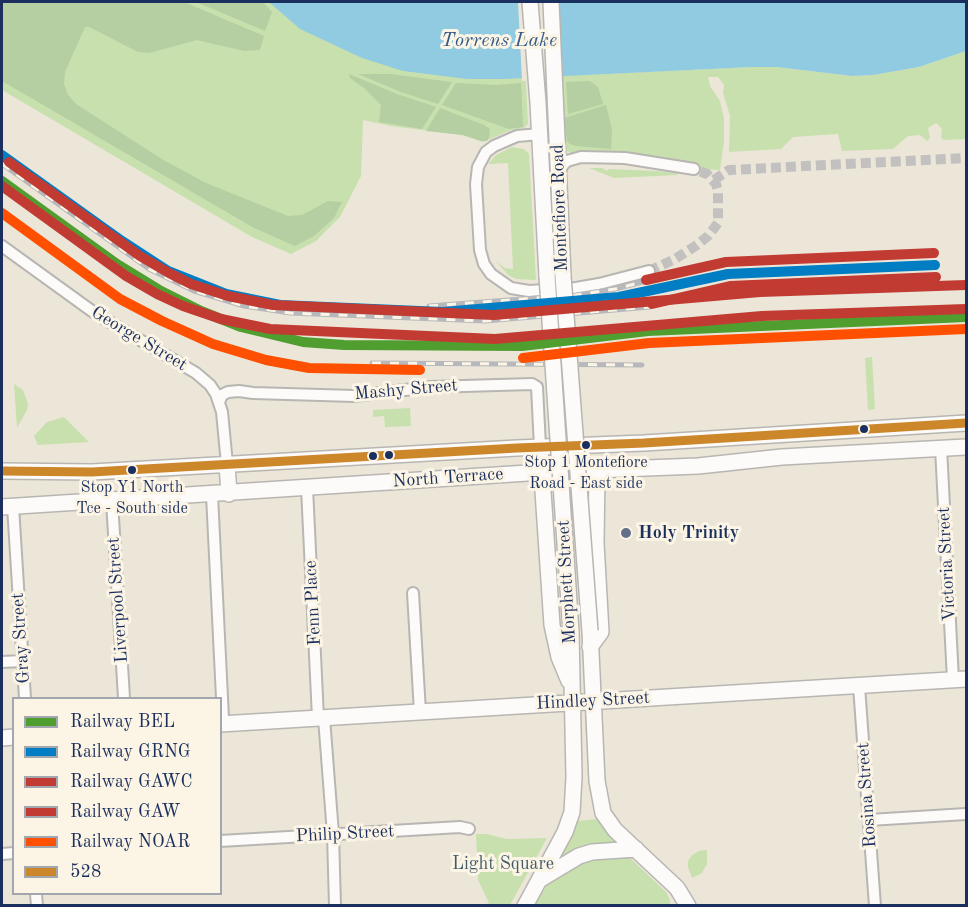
<!DOCTYPE html>
<style>
body{margin:0}
#map{position:relative;width:968px;height:907px;overflow:hidden;background:#ece6d9;font-family:"Old Standard TT",serif}
canvas{display:block}
.frame{position:absolute;inset:0;border:3px solid #1b2f5e;pointer-events:none}
.legend{position:absolute;left:12px;top:697px;width:210px;height:198px;box-sizing:border-box;background:#fcf5e5;border:2px solid #a2a6af;margin:0;padding:8px 10px;list-style:none;font-size:18px;color:#1b2f5e}
.legend li{display:flex;align-items:center;gap:12px;height:30px}
.legend b{width:30px;border:2px solid #a2a6af}
</style>
<div id="map">
<canvas width="968" height="907"></canvas>
<div class="frame"></div>
<ul class="legend">
<li><b style="height:8px;background:#509e2f"></b>Railway BEL</li>
<li><b style="height:8px;background:#007dc3"></b>Railway GRNG</li>
<li><b style="height:8px;background:#c23b33"></b>Railway GAWC</li>
<li><b style="height:8px;background:#c23b33"></b>Railway GAW</li>
<li><b style="height:8px;background:#fe5000"></b>Railway NOAR</li>
<li><b style="height:8px;background:#cd872b"></b>528</li>
</ul>
</div>
<script>
const ctx = document.querySelector('canvas').getContext('2d');
ctx.lineJoin = 'round';
function paint(path, color) { ctx.fillStyle = color; ctx.fill(path, 'evenodd'); }
const poly = rows => new Path2D(rows.map(r => 'M' + r).join(''));
function trace(path, color, width, dash) { ctx.strokeStyle = color; ctx.lineWidth = width; ctx.lineCap = dash ? 'butt' : 'round'; ctx.setLineDash(dash || []); ctx.stroke(path); }
function drawText(font, color, halo, rows, align = 'center') {
  ctx.font = font + ' "Old Standard TT",serif'; ctx.lineWidth = 6; ctx.setLineDash([]); ctx.textBaseline = 'middle'; ctx.strokeStyle = halo; ctx.fillStyle = color; for (const [text, x, y, turn = 0] of rows) {
    ctx.save(); ctx.translate(x, y); ctx.rotate((+turn || 0) * Math.PI / 180); ctx.textAlign = isNaN(turn) ? turn : align; if (halo) ctx.strokeText(text, 0, 0); ctx.fillText(text, 0, 0); ctx.restore();
  }
}
paint(poly([
 [2,2,522,2,528,124,524,128,511,130,483,142,462,135,391,126,363,120,361,176,340,217,316,241,291,254,252,237,2,90],
 [966,51,966,139,944,140,941,138,942,129,936,123,928,128,930,138,927,141,920,135,908,136,893,149,842,151,838,134,793,137,781,149,729,152,730,116,723,93,724,85,718,77,708,77,710,86,720,101,724,118,724,141,720,170,694,169,575,155,563,149,555,76,752,67,776,67,852,76,873,75,919,67],
 [512,147,524,149,529,154,536,280,516,279,508,275,496,261,505,268,513,269,508,163,488,164,496,155],
 [589,168,602,168,607,171,609,169,656,171,677,173,677,175,614,178],
 [872,357,875,409,868,410,865,358],
 [14,384,23,390,28,404,27,410,17,428],
 [410,408,411,426,385,427,384,416,373,417,373,410],
 [64,417,89,442,38,445,34,436,47,422],
 [597,819,617,845,561,859,577,821],
 [476,834,487,834,507,839,547,838,510,905,481,905,489,903,478,880],
 [707,850,707,864,702,873,692,878,688,867,688,861,692,855,699,851],
 [607,856,629,857,666,892,670,900,670,905,534,906,547,885,558,874,572,865]
]), '#c8e0ad');
paint(poly([
 [2,2,184,2,264,36,260,50,244,51,197,40,149,53,138,52,89,27,85,27,65,72,64,84,68,95,76,104,165,161,206,183,288,216,302,215,328,201,342,202,334,218,314,236,295,246,254,228,2,81],
 [196,2,263,2,272,12,265,31],
 [349,74,397,94,436,107,422,129,379,122,381,105,364,88,350,78],
 [358,74,390,74,452,82,438,104,401,92],
 [590,81,598,87,603,104,568,114,566,82],
 [456,83,496,85,521,83,523,127,509,129,442,105],
 [606,105,612,130,611,149,576,146,570,144,567,141,564,118],
 [440,108,484,125,490,129,489,138,487,141,481,141,463,135,426,131]
]), '#b5cea2');
paint(poly([
 [269,2,966,2,966,51,919,67,873,75,852,76,776,67,752,67,504,79,467,79,403,71,362,58,300,29]
]), '#90cbe1');
paint(poly([
 [518,2,559,2,563,78,522,81]
]), '#ece6d9');
trace(poly([
 [714,180,729,170,966,158],
 [649,271,675,259,697,245,708,236,718,223,718,191,716,184,707,174,694,169]
]), '#c2c1c0', 10, [10, 5]);
const street = poly([
 [540,134,517,136,494,146,486,152,478,167,476,184,480,250,484,264,491,274,511,288,529,291,576,288,599,284,649,271],
 [559,174,562,166,567,161,581,157,625,158,694,169],
 [2,246,96,314,196,373,210,385,216,394,222,412,227,464],
 [219,402,222,395,228,392,239,391,253,393,354,396,430,387,532,384,537,387,540,447],
 [941,448,953,680],
 [307,488,318,718],
 [212,495,223,718],
 [112,501,124,698],
 [13,506,25,698],
 [413,593,420,712],
 [2,662,22,661],
 [859,686,875,906],
 [324,718,333,834,335,906],
 [869,820,966,814],
 [220,841,460,827,469,829],
 [2,854,14,853],
 [36,894,37,906]
]);
const secondary = poly([
 [530,2,538,103,547,276],
 [551,2,563,276],
 [540,447,552,625,559,657,569,681],
 [227,464,229,494],
 [2,471,92,472,517,448,644,443,966,423],
 [2,507,543,472,698,466,782,457,966,447],
 [590,631,597,781,603,813,615,830,677,888,688,906],
 [590,647,601,632,596,543,597,471],
 [220,724,966,679],
 [2,738,14,737],
 [539,880,579,856,592,852,636,849],
 [525,906,565,832,572,812,574,777,571,632]
]);
trace(street, '#b8b6b2', 14);
trace(secondary, '#b8b6b2', 18);
trace(street, '#fcfbf9', 10);
trace(secondary, '#fcfbf9', 15);
const rail = poly([
 [2,164,149,269,194,291,244,306,290,313,485,321,650,307],
 [429,306,576,295,615,289,650,280],
 [372,363,642,365]
]);
trace(rail, '#b6b8bb', 5);
trace(rail, '#fcf5e5', 3, [9]);
const secondaryBridge = poly([
 [547,276,571,632],
 [563,276,590,631]
]);
trace(secondaryBridge, '#b8b6b2', 18, []);
trace(secondaryBridge, '#fcfbf9', 15);
trace(poly([
 [2,471,92,472,517,448,644,443,966,423]
]), '#cd872b', 9);
trace(poly([
 [2,181,117,264,161,291,201,311,241,327,303,342,344,345,522,346,648,331,966,317]
]), '#509e2f', 10);
trace(poly([
 [2,155,122,241,168,271,226,294,280,305,443,312,619,297,728,274,935,265]
]), '#007dc3', 10);
trace(poly([
 [2,186,126,276,157,294,183,306,221,319,270,329,495,339,762,316,966,309],
 [652,304,730,286,936,277]
]), '#c23b33', 10);
trace(poly([
 [9,162,140,256,169,273,191,284,228,296,273,305,494,315,760,292,966,285],
 [646,280,726,262,934,253]
]), '#c23b33', 10);
trace(poly([
 [2,213,120,299,162,321,213,344,266,360,309,368,420,370],
 [523,358,649,343,966,329]
]), '#fe5000', 10);
for (const [x, y, r, color] of [
 [864,429,5,"#1b2f5e"],
 [586,445,5,"#1b2f5e"],
 [389,455,5,"#1b2f5e"],
 [373,456,5,"#1b2f5e"],
 [132,470,5,"#1b2f5e"],
 [626,533,6,"#646f89"]
]) { const dot = new Path2D(); dot.arc(x, y, r, 0, 2 * Math.PI); ctx.fillStyle = color; ctx.fill(dot); trace(dot, '#fcf5e5', 2); }
drawText('16px', '#1b2f5e', '#fcf5e5', [
 ["Stop 1 Montefiore",586,463],
 ["Road - East side",586,484],
 ["Stop Y1 North",132,488],
 ["Tce - South side",132,509]
]);
drawText('18px', '#1b2f5e', '#fcf5e5', [
 ["Montefiore Road",560,208,-92],
 ["George Street",139,339,31],
 ["Mashy Street",406,390,-5],
 ["North Terrace",448,478,-4],
 ["Victoria Street",947,564,-93],
 ["Morphett Street",567,582,-93],
 ["Liverpool Street",118,600,-94],
 ["Fenn Place",313,603,-93],
 ["Gray Street",21,638,-94],
 ["Hindley Street",593,701,-3],
 ["Rosina Street",867,795,-94],
 ["Philip Street",345,834,-3]
]);
drawText('bold 18px', '#1b2f5e', '#fcf5e5', [
 ["Holy Trinity",638,533]
], 'left');
drawText('18px', '#3f5a69', '#fcf5e5', [
 ["Light Square",503,864]
]);
drawText('italic 20px', '#325a86', '#fcf5e5', [
 ["Torrens Lake",499,41]
]);
</script>
